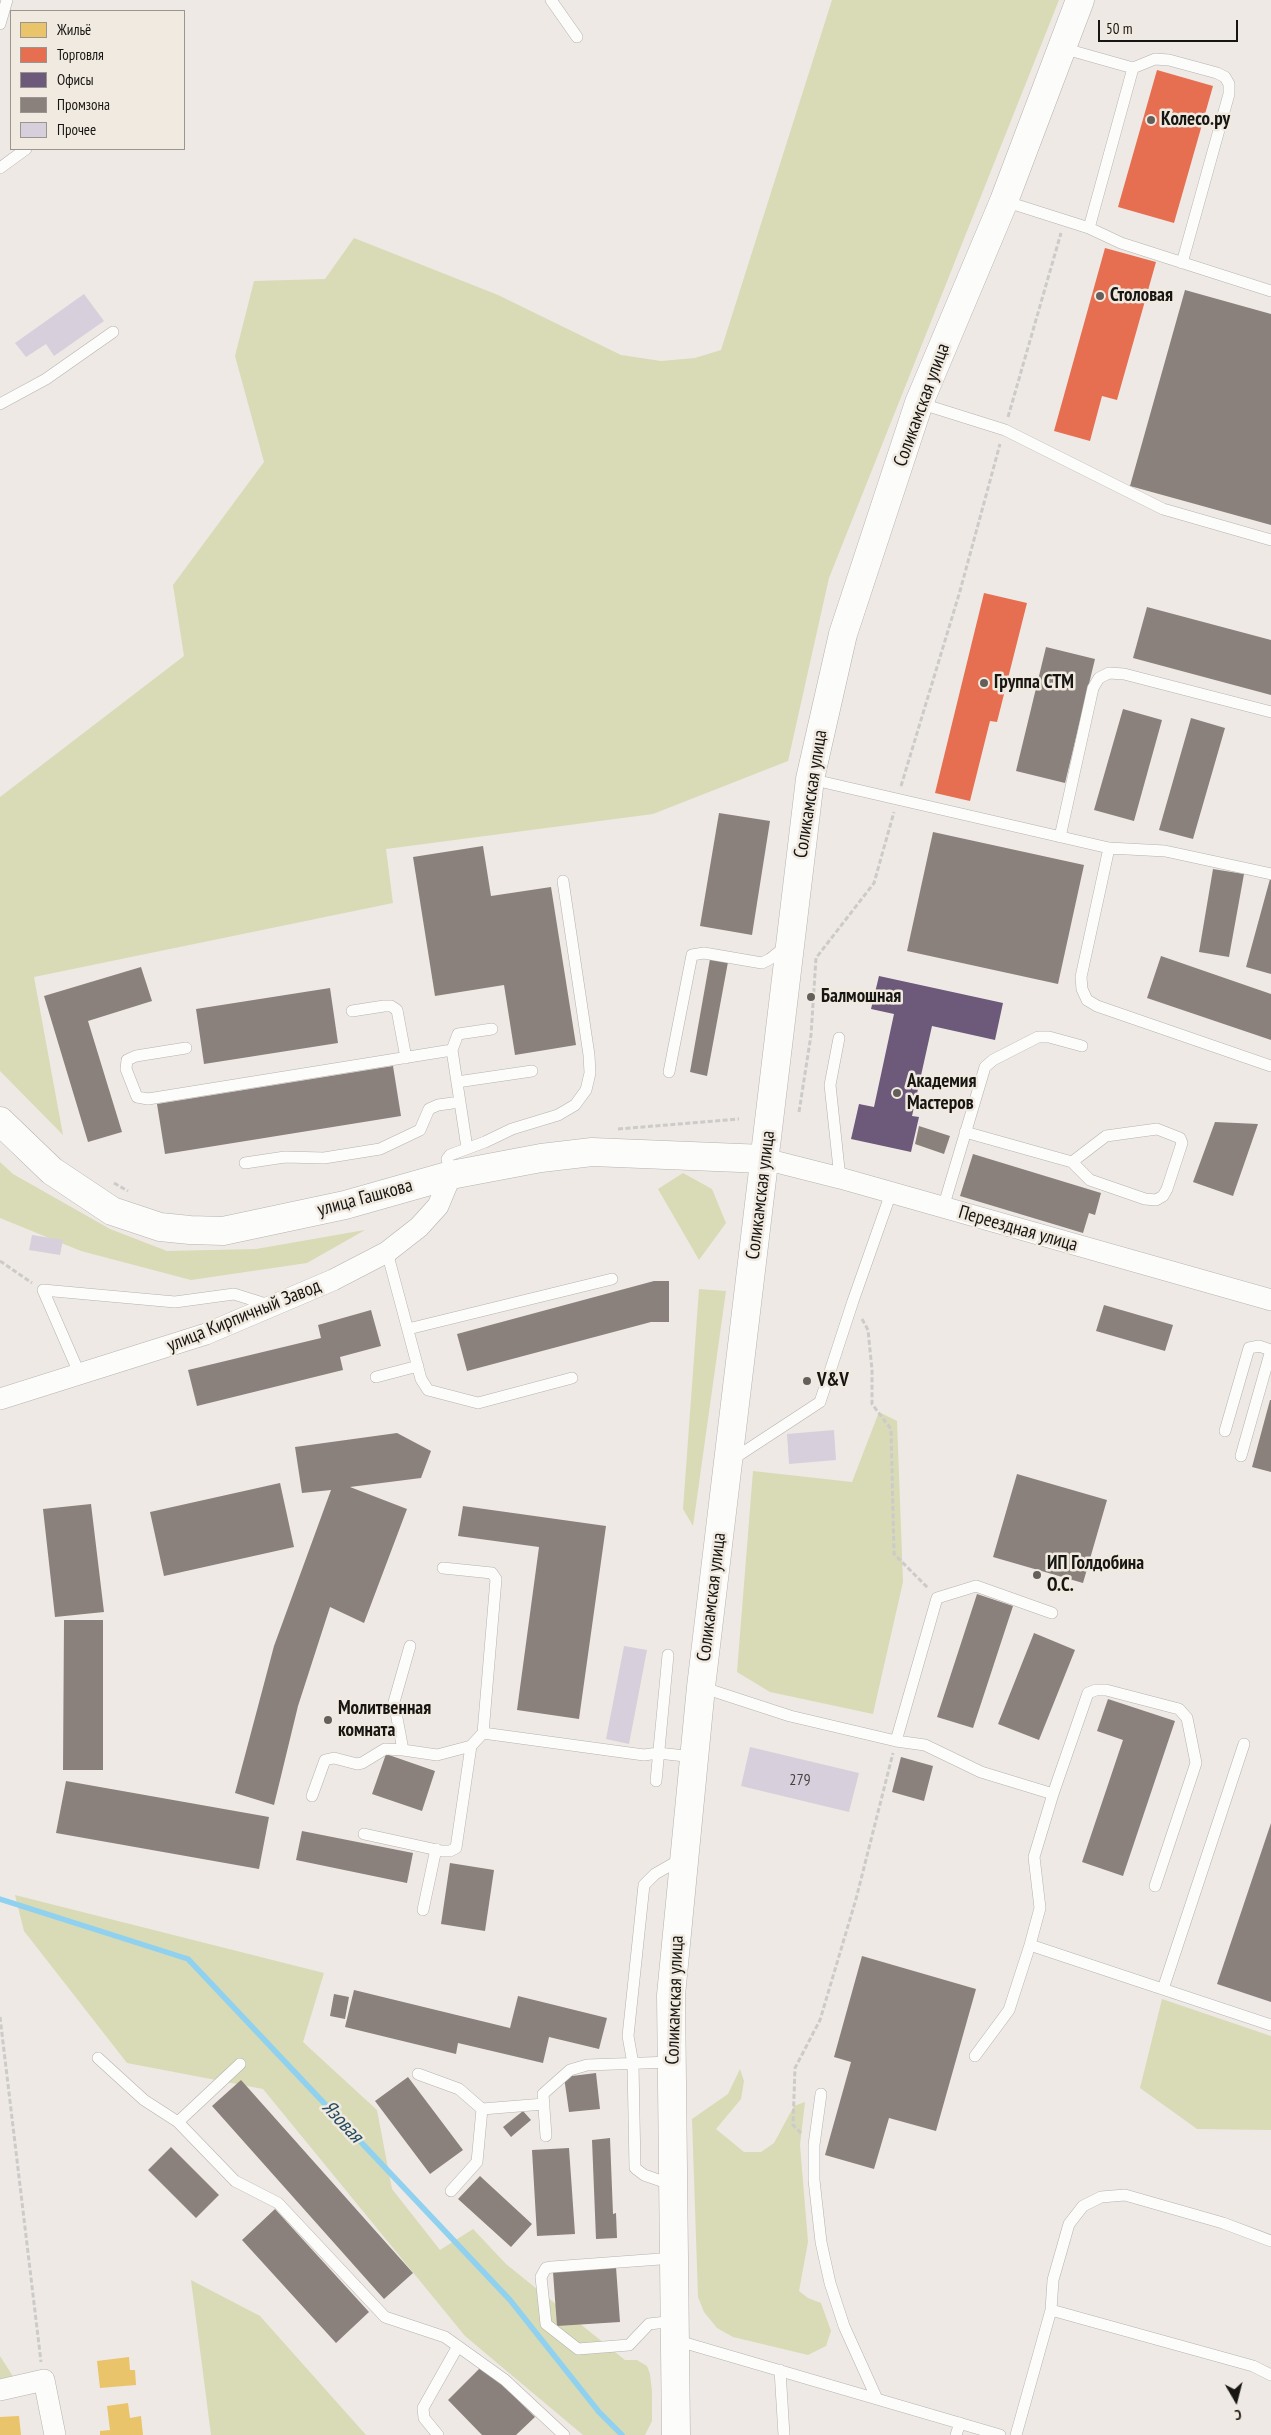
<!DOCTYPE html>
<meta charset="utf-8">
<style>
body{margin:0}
#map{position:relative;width:1271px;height:2435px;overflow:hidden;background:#eee9e4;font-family:"PT Sans Narrow",sans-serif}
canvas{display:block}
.legend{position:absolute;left:10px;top:10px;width:175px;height:140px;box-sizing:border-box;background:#f1eae1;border:1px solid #9a958e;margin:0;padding:6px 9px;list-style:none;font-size:15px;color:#181612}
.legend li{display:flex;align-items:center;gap:10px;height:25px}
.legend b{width:25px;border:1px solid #9a958e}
.north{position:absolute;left:1211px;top:2375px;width:50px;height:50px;-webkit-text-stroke:4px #f1eae1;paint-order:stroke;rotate:172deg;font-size:14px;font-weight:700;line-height:20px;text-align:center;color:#181612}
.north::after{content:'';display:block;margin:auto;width:18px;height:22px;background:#181612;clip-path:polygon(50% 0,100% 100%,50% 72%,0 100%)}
.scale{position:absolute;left:1098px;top:20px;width:140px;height:22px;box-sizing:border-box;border:2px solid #181612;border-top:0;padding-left:6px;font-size:15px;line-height:18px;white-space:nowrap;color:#181612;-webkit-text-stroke:4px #f1eae1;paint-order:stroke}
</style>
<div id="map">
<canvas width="1271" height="2435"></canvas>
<ul class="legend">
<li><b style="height:14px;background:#e9c46a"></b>Жильё</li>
<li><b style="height:14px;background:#e76f51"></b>Торговля</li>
<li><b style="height:14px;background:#6d597a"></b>Офисы</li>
<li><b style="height:14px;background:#8a817c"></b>Промзона</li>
<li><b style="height:14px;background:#d7cfdb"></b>Прочее</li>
</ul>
<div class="north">С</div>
<div class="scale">50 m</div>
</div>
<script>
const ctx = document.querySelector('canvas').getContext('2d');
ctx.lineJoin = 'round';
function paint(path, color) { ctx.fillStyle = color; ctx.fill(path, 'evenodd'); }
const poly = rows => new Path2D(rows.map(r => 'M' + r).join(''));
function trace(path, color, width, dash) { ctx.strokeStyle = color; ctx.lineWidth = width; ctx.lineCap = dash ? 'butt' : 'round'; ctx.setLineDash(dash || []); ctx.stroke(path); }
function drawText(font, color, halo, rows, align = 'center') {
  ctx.font = font + ' "PT Sans Narrow",sans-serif'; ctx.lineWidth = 5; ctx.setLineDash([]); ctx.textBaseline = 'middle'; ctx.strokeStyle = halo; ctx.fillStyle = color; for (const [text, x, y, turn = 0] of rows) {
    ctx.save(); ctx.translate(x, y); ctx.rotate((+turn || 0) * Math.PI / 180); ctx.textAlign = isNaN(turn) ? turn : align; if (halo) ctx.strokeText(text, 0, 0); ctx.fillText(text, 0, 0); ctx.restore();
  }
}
paint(poly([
 [832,0,1059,0,829,578,788,761,653,814,386,849,393,903,34,977,63,1135,0,1071,0,797,184,656,173,585,264,462,235,356,254,281,325,279,354,238,498,295,621,355,661,361,695,358,721,350],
 [0,1162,13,1174,110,1229,167,1251,256,1249,365,1230,307,1263,191,1280,81,1251,0,1218],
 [683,1173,712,1189,726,1223,699,1260,658,1189],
 [699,1289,726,1291,693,1526,683,1509],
 [879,1412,897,1421,903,1582,873,1714,770,1692,737,1672,753,1471,852,1482],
 [15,1895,324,1973,303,2042,377,2110,392,2189,440,2250,473,2229,506,2264,625,2360,637,2360,647,2366,650,2374,652,2391,652,2421,645,2435,583,2435,465,2336,263,2089,127,2063,24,1931],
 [1162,1999,1271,2036,1271,2130,1197,2129,1140,2088],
 [740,2069,744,2081,741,2099,716,2129,744,2152,761,2152,774,2143,794,2106,805,2102,800,2145,808,2242,799,2291,808,2298,821,2303,831,2331,826,2346,808,2355,733,2337,717,2328,704,2312,698,2297,692,2119,728,2094],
 [191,2280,260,2316,366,2435,211,2435],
 [0,2356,14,2378,0,2379]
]), '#d8dbb6');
paint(poly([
 [129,2357,130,2370,135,2370,136,2385,100,2388,97,2361],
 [128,2403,130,2418,141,2416,143,2435,100,2435,100,2431,110,2430,107,2406],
 [19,2416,21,2435,0,2435,0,2417]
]), '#e9c46a');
paint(poly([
 [1157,70,1213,86,1174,223,1118,207],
 [1105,248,1156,262,1117,400,1102,396,1090,441,1054,431],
 [984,593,1027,603,997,722,990,721,970,801,935,793]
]), '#e76f51');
paint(poly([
 [879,976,1003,1003,995,1040,932,1026,912,1116,919,1117,911,1152,851,1139,859,1104,874,1107,894,1014,871,1009]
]), '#6d597a');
paint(poly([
 [1185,290,1271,314,1271,525,1130,486],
 [1147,607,1271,640,1271,695,1133,658],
 [1046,647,1095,659,1065,783,1016,771],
 [1123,709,1162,720,1134,821,1094,810],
 [1191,718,1225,728,1193,839,1159,830],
 [719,813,770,821,752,935,700,926],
 [933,832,1084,865,1058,984,907,951],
 [483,846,491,896,551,887,576,1045,515,1055,504,985,435,996,413,857],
 [1213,869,1244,874,1229,957,1199,952],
 [1270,879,1271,879,1271,974,1246,967],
 [1161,956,1271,994,1271,1040,1147,998],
 [710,959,728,962,707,1076,690,1072],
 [141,967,152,1001,88,1021,122,1132,88,1142,44,996],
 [330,988,338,1043,204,1064,196,1009],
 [393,1066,401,1116,165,1154,157,1104],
 [1215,1122,1258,1124,1233,1196,1193,1182],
 [919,1126,950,1136,944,1154,915,1144],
 [973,1154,1101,1193,1095,1215,1089,1213,1083,1233,960,1196],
 [654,1281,669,1281,669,1322,651,1322,467,1371,457,1334],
 [1104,1305,1173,1325,1165,1351,1096,1331],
 [371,1310,381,1346,340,1357,343,1370,197,1406,188,1370,321,1338,318,1325],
 [1270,1400,1271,1400,1271,1472,1252,1467],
 [397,1433,431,1451,421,1478,350,1487,407,1509,364,1623,330,1607,298,1706,274,1805,235,1793,274,1646,331,1490,302,1493,295,1447],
 [1017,1474,1107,1500,1083,1583,993,1557],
 [280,1483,294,1547,164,1576,150,1512],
 [91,1504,104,1612,55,1617,43,1509],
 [463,1506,606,1526,579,1719,517,1710,539,1547,458,1536],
 [977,1594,1013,1606,973,1728,937,1717],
 [64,1620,103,1620,103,1770,63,1770],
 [1034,1633,1075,1650,1039,1740,998,1724],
 [1108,1699,1175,1721,1123,1876,1082,1862,1123,1740,1097,1731],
 [386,1754,435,1771,422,1811,372,1794],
 [901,1757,933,1766,924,1801,892,1792],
 [66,1781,269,1817,259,1869,56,1833],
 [1271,1823,1271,2002,1217,1984],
 [302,1831,413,1853,407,1883,296,1860],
 [450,1863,494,1870,485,1931,441,1924],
 [862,1956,976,1989,936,2131,889,2118,874,2169,825,2155,851,2062,834,2057],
 [354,1990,510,2028,518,1996,607,2018,599,2049,549,2037,543,2063,458,2043,456,2054,345,2027],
 [334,1994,349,1997,345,2019,330,2016],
 [596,2073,600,2109,569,2112,564,2077],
 [408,2077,463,2150,430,2174,375,2101],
 [241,2080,413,2273,384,2299,212,2106],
 [523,2111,531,2120,511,2137,503,2127],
 [610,2138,613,2214,616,2213,617,2238,596,2239,592,2140],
 [171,2147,219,2195,196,2218,148,2170],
 [569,2148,575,2234,537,2236,532,2150],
 [480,2176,532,2224,511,2247,458,2199],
 [275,2209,369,2312,336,2343,242,2240],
 [616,2267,620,2322,557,2326,553,2272],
 [483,2365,535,2417,516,2435,482,2435,448,2400]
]), '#8a817c');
trace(poly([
 [0,1899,188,1959,510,2300,599,2412,622,2435]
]), '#90d1f0', 5.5);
paint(poly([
 [84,294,104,321,54,356,46,344,26,357,15,343],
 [32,1235,63,1240,60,1255,29,1250],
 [834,1430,836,1460,789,1464,787,1434],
 [624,1646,647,1650,629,1744,606,1739],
 [750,1747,859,1773,849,1812,741,1786]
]), '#d7cfdb');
const service = poly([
 [551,0,577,37],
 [0,24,7,0],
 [1062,48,1133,68,1089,228],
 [1133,68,1155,59,1169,60,1217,73,1225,77,1229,84,1229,94,1182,263],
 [0,168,26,149],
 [1004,201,1089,228,1121,243,1271,291],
 [919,403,1005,430,1163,509,1271,540],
 [0,404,46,379,113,332],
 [810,779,1109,848,1165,851,1271,874],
 [1060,837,1093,688,1099,678,1109,673,1124,674,1271,712],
 [1109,848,1081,977,1082,989,1087,1000,1097,1006,1271,1066],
 [352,1011,384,1006,391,1006,397,1010,406,1058],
 [839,1038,830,1085,840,1178],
 [186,1048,136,1056,127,1060,126,1069,137,1097,148,1099,452,1050,467,1148],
 [452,1050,458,1034,492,1029],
 [669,1072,692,955,704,953,762,963,770,959,785,947],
 [457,1082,532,1071],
 [965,1132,1072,1162,1090,1180,1145,1199,1156,1200,1163,1196,1167,1189,1182,1143,1180,1138,1157,1129,1106,1136,1072,1162],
 [245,1163,285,1157,324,1158,380,1149,420,1130,429,1109,438,1105,460,1102],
 [451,1175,447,1159,450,1155,485,1142,512,1129,558,1115,575,1105,586,1090,590,1073,589,1055,563,881],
 [943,1208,985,1067,993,1060,1038,1037,1049,1037,1082,1046],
 [387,1252,421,1379,428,1390,478,1403,572,1378],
 [408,1329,612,1279],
 [80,1375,43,1290,175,1302,234,1294,269,1305],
 [376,1377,418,1366],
 [1225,1431,1249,1348,1259,1346,1271,1350],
 [1241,1456,1271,1350],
 [730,1461,820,1402,853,1301,891,1193],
 [443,1568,492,1573,496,1579,483,1733],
 [410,1646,394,1702,403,1750,437,1755,471,1746],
 [701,1687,790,1716,896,1741,925,1745,981,1772,1053,1794,1088,1693,1096,1690,1106,1690,1179,1709,1187,1718,1196,1763,1155,1886],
 [896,1741,937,1598,976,1586,1052,1613],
 [656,1781,668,1655],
 [1053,1794,1034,1857,1040,1908,1030,1945,1271,2025],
 [312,1796,325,1760,334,1758,357,1764,362,1763,385,1749,403,1750],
 [364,1834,442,1851,450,1851,456,1848,471,1746,483,1733,644,1755,658,1753,694,1757],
 [423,1910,436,1849],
 [1163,1989,1244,1744],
 [975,2056,1009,2010,1030,1945],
 [98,2058,144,2100,178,2122],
 [240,2064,178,2122,235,2181,278,2203,385,2317,445,2337,505,2380,564,2435],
 [418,2074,459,2089,482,2109,544,2104],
 [821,2094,814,2145,814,2180,821,2242,830,2283,844,2326,877,2399],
 [546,2136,543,2094,570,2070,587,2065,672,2062],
 [673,2185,644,2175,635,2168,633,2064,628,2036,644,1885,655,1874,683,1858],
 [451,2191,477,2162,482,2109],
 [674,2258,552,2267,546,2268,541,2277,546,2324,578,2349,629,2345,649,2324,675,2321],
 [1051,2310,1253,2366,1271,2375],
 [675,2340,1000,2435],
 [780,2370,784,2435],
 [438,2435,424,2418,423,2408,458,2346],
 [956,2435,960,2423],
 [1016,2435,1051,2310,1053,2280,1069,2224,1083,2206,1101,2197,1125,2195,1223,2223,1271,2241]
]);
const minor = poly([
 [765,1159,840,1178,1271,1300],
 [0,1399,206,1334,333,1280,387,1252,419,1227,438,1206,451,1175],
 [0,2390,44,2380,55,2435]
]);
const tertiary = poly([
 [0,1121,52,1171,112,1211,160,1227,190,1230,223,1231,345,1205,451,1175,541,1158,592,1152,765,1159]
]);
const primary = poly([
 [676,2435,671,1995,701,1687,810,779,843,634,919,403,1004,201,1080,0]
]);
trace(service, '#b5b2af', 12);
trace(minor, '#b5b2af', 22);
trace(tertiary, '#b5b2af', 29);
trace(primary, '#b5b2af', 29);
trace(poly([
 [1008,417,1061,233],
 [901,786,960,591,1000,444],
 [799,1112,811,1035,816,958,874,883,894,812],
 [618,1129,739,1119],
 [114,1183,128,1191],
 [0,1261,32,1283],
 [862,1319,868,1330,872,1370,872,1404,891,1429,894,1554,928,1588],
 [0,2017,41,2362],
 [801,2133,793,2125,795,2068,820,2020,856,1899,893,1753]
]), '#cccbc9', 3, [5, 2.5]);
trace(service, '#fcfcfb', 11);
trace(minor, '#fcfcfb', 21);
trace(tertiary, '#fcfcfb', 28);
trace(primary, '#fcfcfb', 28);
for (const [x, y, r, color] of [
 [1151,120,5,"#63605c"],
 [1100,296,5,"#63605c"],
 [984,683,5,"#63605c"],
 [811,997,5,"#63605c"],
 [897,1093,5,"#63605c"],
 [807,1381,5,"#63605c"],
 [1037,1575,5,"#63605c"],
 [328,1720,5,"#63605c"]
]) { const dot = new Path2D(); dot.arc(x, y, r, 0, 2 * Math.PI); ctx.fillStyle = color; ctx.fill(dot); trace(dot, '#f1eae1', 2); }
drawText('16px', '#484444', null, [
 ["279",800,1780]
]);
drawText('bold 19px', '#181612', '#f1eae1', [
 ["Колесо.ру",1161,120],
 ["Столовая",1110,296],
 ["Группа СТМ",994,683],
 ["Балмошная",821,997],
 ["Академия",907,1082],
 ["Мастеров",907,1104],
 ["V&V",817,1381],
 ["ИП Голдобина",1047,1564],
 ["О.С.",1047,1586],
 ["Молитвенная",338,1709],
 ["комната",338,1731]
], 'left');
drawText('19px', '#181612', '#f1eae1', [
 ["Соликамская улица",922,405,-70],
 ["Соликамская улица",811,794,-81],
 ["Соликамская улица",761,1195,-83],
 ["улица Гашкова",365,1198,-15],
 ["Переездная улица",1018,1229,16],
 ["улица Кирпичный Завод",244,1316,-22],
 ["Соликамская улица",712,1597,-83],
 ["Соликамская улица",675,2000,-88]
]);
drawText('italic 20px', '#244d61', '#f1eae1', [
 ["Язовая",342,2122,47]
]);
</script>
